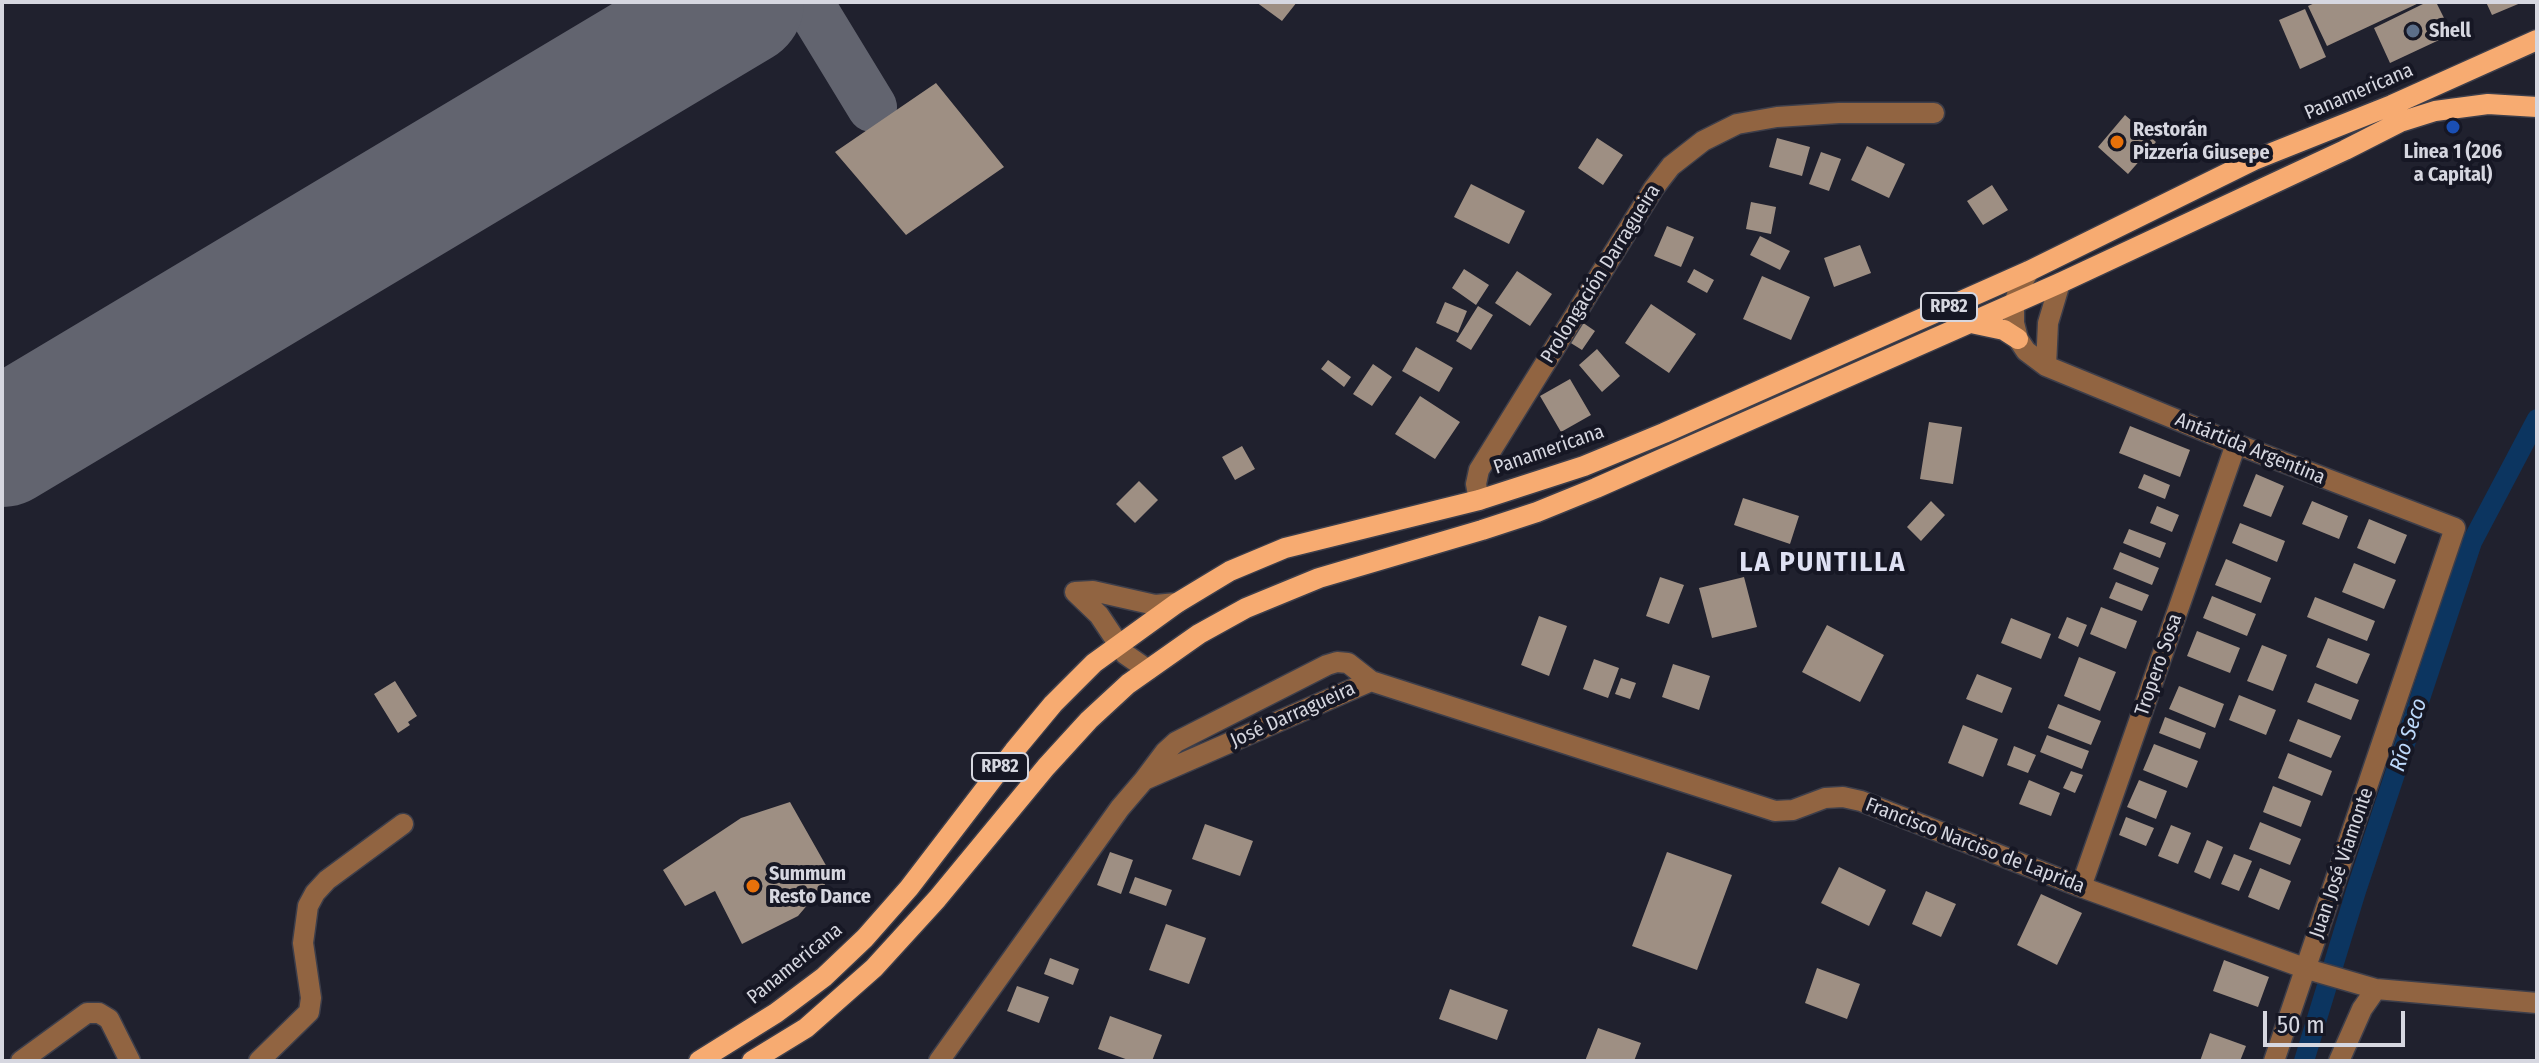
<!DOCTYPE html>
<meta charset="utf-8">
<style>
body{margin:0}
#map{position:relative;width:2539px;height:1063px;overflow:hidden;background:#20212e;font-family:"Fira Sans Condensed",sans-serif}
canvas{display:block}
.frame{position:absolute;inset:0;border:4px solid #d6d7e0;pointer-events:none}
.scale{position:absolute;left:2263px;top:1011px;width:142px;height:36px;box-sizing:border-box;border:4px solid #d6d7e0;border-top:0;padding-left:10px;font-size:24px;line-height:28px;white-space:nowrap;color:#d6d7e0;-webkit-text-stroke:6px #161724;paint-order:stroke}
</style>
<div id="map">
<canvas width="2539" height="1063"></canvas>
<div class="frame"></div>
<div class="scale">50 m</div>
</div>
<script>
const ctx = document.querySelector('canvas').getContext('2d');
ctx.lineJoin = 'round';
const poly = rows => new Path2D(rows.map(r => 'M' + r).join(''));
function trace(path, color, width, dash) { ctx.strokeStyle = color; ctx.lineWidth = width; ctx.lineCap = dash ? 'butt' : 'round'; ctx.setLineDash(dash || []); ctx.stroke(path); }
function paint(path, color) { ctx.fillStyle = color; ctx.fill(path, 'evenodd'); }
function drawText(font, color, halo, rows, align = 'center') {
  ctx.font = font + ' "Fira Sans Condensed",sans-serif'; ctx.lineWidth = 8; ctx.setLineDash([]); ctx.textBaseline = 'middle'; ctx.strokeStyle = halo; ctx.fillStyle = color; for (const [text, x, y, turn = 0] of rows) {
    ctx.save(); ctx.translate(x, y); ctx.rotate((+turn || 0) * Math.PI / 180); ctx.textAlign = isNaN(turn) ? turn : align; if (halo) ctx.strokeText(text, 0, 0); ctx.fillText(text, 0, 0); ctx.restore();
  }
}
trace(poly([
 [2304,1061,2356,891,2472,542,2537,419]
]), '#0c3560', 20);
trace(poly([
 [808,2,872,107]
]), '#62646f', 50);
trace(poly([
 [2,443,740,2]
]), '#62646f', 128);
paint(poly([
 [1256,2,1297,2,1282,21],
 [2317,2,2421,2,2327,46,2308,6],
 [2427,2,2436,2,2452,34,2390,63,2374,28],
 [2486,2,2523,2,2492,15],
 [2305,9,2326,57,2300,69,2279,20],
 [936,83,1004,167,906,235,835,152],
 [2125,115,2156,142,2128,174,2098,147],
 [1597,138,1623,155,1603,185,1578,168],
 [1777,138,1810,147,1802,176,1769,167],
 [1867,146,1905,164,1889,198,1851,180],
 [1821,152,1841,159,1829,191,1809,184],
 [1471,184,1525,211,1509,244,1454,217],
 [1992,185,2008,210,1983,225,1967,201],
 [1751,202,1776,207,1771,234,1746,229],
 [1667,226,1694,237,1681,267,1654,256],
 [1760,236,1790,251,1780,270,1750,255],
 [1860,245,1871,273,1834,287,1824,258],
 [1464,269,1489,285,1476,305,1452,288],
 [1694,269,1714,280,1707,293,1687,282],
 [1517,271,1552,294,1530,326,1495,303],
 [1762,276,1810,297,1791,340,1743,319],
 [1445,302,1467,311,1458,333,1436,323],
 [1651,304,1696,334,1669,373,1625,343],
 [1478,306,1493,315,1471,350,1456,341],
 [1579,320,1595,331,1582,350,1566,340],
 [1416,347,1453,368,1439,392,1402,371],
 [1597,349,1620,376,1602,392,1579,365],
 [1328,360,1351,377,1344,387,1321,369],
 [1373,364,1392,377,1372,406,1353,394],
 [1570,379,1591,415,1561,432,1540,396],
 [1420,396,1460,422,1435,459,1395,434],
 [1929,422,1962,427,1953,484,1920,479],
 [2130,426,2190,450,2180,477,2119,453],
 [1242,446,1255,469,1235,480,1222,457],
 [2144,474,2170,485,2165,499,2138,488],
 [2256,474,2284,486,2271,517,2243,506],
 [1139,481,1158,500,1135,523,1116,504],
 [1743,498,1799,516,1790,544,1734,525],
 [1931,501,1945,515,1921,541,1907,527],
 [2312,501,2348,516,2339,539,2302,524],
 [2157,506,2179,515,2172,532,2150,523],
 [2369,519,2407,535,2395,564,2357,548],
 [2240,523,2285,541,2277,562,2232,543],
 [2129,529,2166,543,2160,558,2123,543],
 [2120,552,2159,568,2152,585,2113,569],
 [2226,559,2271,578,2261,603,2215,585],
 [2354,563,2396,580,2384,609,2342,592],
 [1660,577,1684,585,1669,624,1646,616],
 [1744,577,1757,627,1712,638,1699,588],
 [2116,582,2149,595,2142,611,2109,598],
 [2212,596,2256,614,2247,636,2203,618],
 [2315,597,2375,621,2367,641,2307,617],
 [2101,607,2137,621,2126,649,2090,634],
 [1539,616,1567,626,1549,676,1521,665],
 [2067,617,2087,625,2078,647,2058,638],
 [2011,618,2051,634,2041,659,2001,643],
 [1827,625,1884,655,1860,702,1802,672],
 [2197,631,2240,648,2230,673,2187,656],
 [2328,638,2370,654,2357,684,2316,667],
 [2262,645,2287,655,2273,691,2247,681],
 [2079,657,2116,672,2100,711,2064,696],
 [1594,659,1619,668,1608,698,1583,689],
 [1673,664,1710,676,1699,710,1662,697],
 [1977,674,2012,688,2002,713,1966,699],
 [1621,678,1636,683,1630,699,1615,694],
 [395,681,417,716,408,722,410,725,398,733,374,694],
 [2315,683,2359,700,2351,720,2307,702],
 [2179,686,2224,704,2215,728,2169,709],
 [2239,695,2276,710,2266,735,2229,720],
 [2058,704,2101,721,2091,745,2048,728],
 [2165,717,2206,733,2200,749,2159,733],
 [2298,719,2341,736,2331,758,2289,741],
 [1963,725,1998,739,1983,777,1948,763],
 [2047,735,2089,751,2082,769,2040,752],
 [2154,744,2198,761,2187,788,2143,770],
 [2014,746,2036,755,2028,773,2007,765],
 [2288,753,2332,771,2322,796,2278,778],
 [2071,771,2083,775,2075,793,2063,788],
 [2029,780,2060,793,2051,816,2019,804],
 [2139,780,2167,791,2156,819,2127,807],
 [2273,786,2311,801,2301,827,2263,812],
 [790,802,832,876,798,916,742,944,715,891,685,906,663,870,741,818],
 [2126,817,2154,828,2146,846,2119,835],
 [2260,822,2301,839,2290,865,2249,849],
 [1205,824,1253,841,1240,876,1192,859],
 [2171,825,2191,833,2178,864,2158,856],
 [2207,840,2223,847,2210,879,2194,872],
 [1110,852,1133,860,1121,894,1097,885],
 [1667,852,1732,875,1697,970,1632,946],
 [2234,854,2252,861,2239,891,2221,884],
 [1839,867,1886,890,1869,926,1821,903],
 [2260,868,2291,881,2279,910,2248,897],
 [1135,877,1172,890,1166,906,1129,893],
 [1926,891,1956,904,1941,937,1912,924],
 [2041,894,2082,913,2057,965,2017,945],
 [1166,924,1206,938,1189,984,1149,970],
 [1050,958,1079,969,1073,985,1044,974],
 [2224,960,2269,977,2258,1007,2213,991],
 [1817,968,1860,984,1847,1019,1805,1003],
 [1017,986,1049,997,1039,1023,1007,1011],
 [1450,989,1508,1010,1497,1040,1439,1019],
 [1110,1016,1162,1035,1152,1061,1131,1061,1098,1049],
 [1598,1028,1641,1043,1634,1061,1585,1061],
 [2210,1033,2246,1046,2240,1061,2200,1061]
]), '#9e8f83');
const minor = poly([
 [2029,271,2020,286,2014,304,2014,323,2018,339,2026,351,2046,366,2236,444,2455,528,2274,1061],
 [2046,366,2048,323,2060,283],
 [1479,500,1476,484,1479,470,1654,188,1671,166,1703,141,1737,124,1777,117,1839,113,1934,113],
 [1075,592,1099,615,1125,654,1148,670],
 [1075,592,1093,591,1155,605,1177,603],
 [1144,780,1371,681],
 [2081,887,2236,444],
 [21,1061,87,1013,99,1013,109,1019,130,1061],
 [259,1061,309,1012,311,998,303,943,308,906,315,893,327,880,403,824],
 [939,1061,1120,808,1144,780,1165,752,1176,742,1327,665,1337,662,1348,663,1371,681,1775,811,1793,810,1825,798,1843,797,1861,801,2081,887,2307,969,2376,989,2537,1003],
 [2339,1061,2362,1009,2376,989]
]);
const major = poly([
 [1971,323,2004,330,2018,339],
 [699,1061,776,1013,824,977,865,938,909,888,1014,751,1053,704,1094,663,1177,603,1230,571,1285,548,1479,500,1584,466,1664,433,2029,271,2254,160,2392,105,2537,40],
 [752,1061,806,1028,874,968,937,899,1046,767,1089,720,1128,684,1199,634,1246,608,1319,578,1482,530,1537,512,1596,488,2060,283,2345,150,2400,122,2435,111,2488,104,2537,107]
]);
trace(minor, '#3d3e4a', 23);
trace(major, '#3d3e4a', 23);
trace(minor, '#916441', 20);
trace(major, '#f7ab71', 20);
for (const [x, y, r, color] of [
 [2413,31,8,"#5c6f8a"],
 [2453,127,8,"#1a4fb4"],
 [2117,142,8,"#e8710a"],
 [753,886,8,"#e8710a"]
]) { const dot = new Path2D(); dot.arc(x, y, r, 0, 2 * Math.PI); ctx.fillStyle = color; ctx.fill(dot); trace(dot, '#161724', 3); }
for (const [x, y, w] of [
 [1949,307,56],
 [1000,767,56]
]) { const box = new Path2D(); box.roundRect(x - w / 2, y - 14, w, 28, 6); ctx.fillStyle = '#161724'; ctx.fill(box); trace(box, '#d6d7e0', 2); }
drawText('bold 18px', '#d6d7e0', null, [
 ["RP82",1949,307],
 ["RP82",1000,767]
]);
drawText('bold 20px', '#d6d7e0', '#161724', [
 ["Shell",2429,31],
 ["Restorán",2133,130],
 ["Pizzería Giusepe",2133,153],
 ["Linea 1 (206",2453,152,"center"],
 ["a Capital)",2453,175,"center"],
 ["Summum",769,874],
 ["Resto Dance",769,897]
], 'left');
drawText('20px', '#d6d7e0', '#161724', [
 ["Panamericana",2359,92,-23],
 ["Prolongación Darragueira",1601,274,-58],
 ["Antártida Argentina",2250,449,22],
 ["Panamericana",1549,450,-19],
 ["Tropero Sosa",2159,665,-71],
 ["José Darragueira",1293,715,-24],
 ["Francisco Narciso de Laprida",1975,846,21],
 ["Juan José Viamonte",2342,863,-71],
 ["Panamericana",795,964,-39]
]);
drawText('italic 22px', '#bdd9fb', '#161724', [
 ["Río Seco",2409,735,-72]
]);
ctx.letterSpacing = '2px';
drawText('bold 28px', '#dfe1f3', '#161724', [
 ["LA PUNTILLA",1823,563]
]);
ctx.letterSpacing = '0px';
</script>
